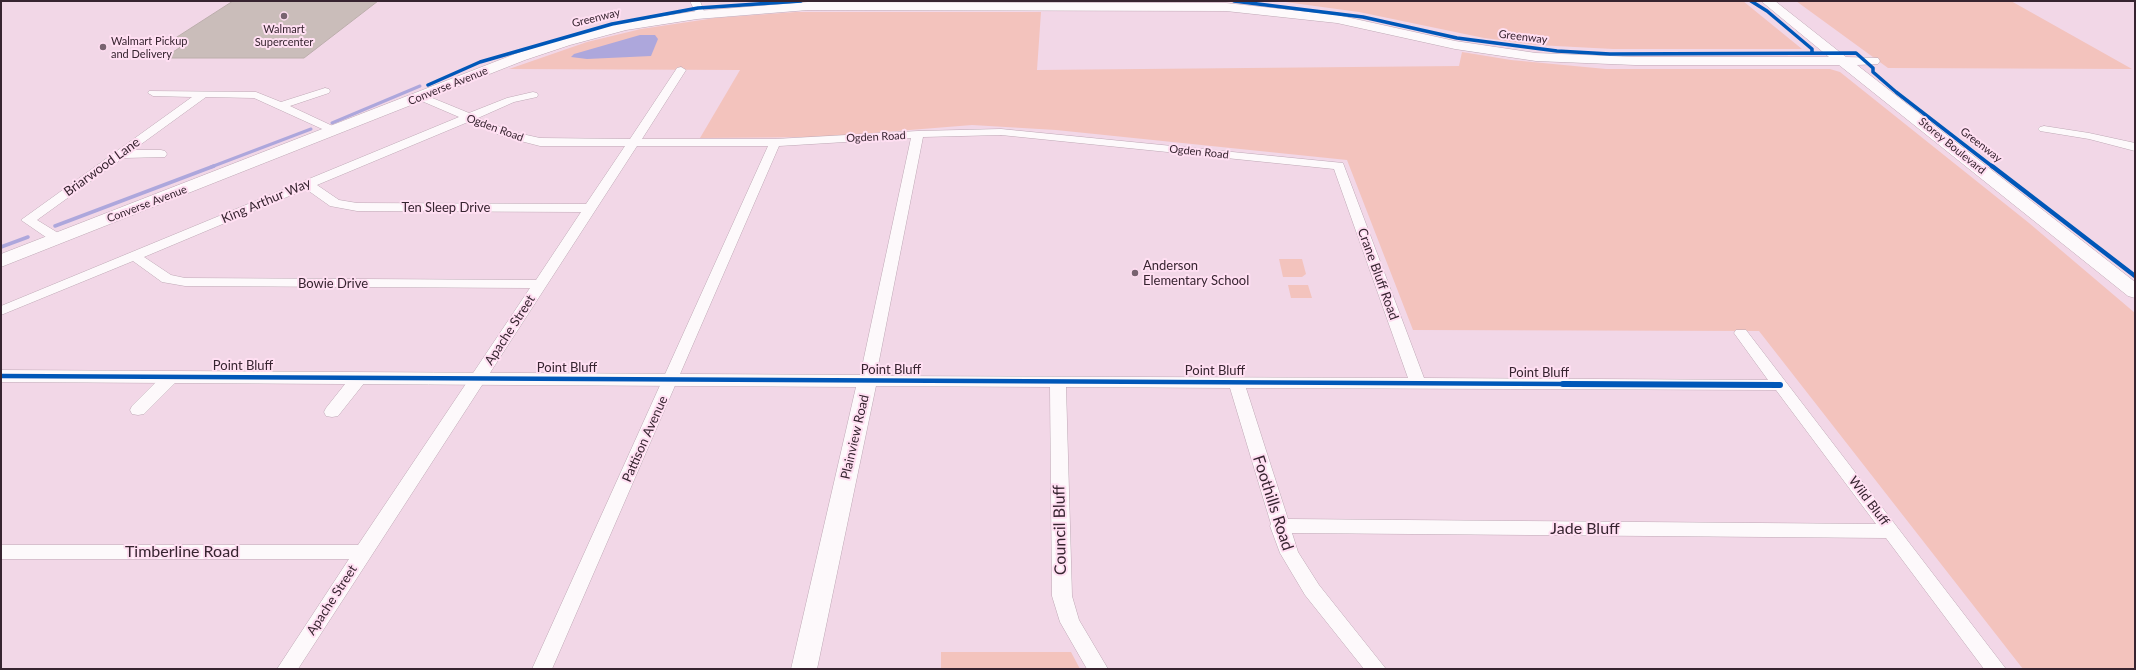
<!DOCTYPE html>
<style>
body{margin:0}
#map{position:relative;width:2136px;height:670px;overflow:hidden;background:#f2d7e7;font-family:Lato,sans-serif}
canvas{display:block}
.frame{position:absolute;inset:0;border:2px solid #372430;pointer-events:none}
</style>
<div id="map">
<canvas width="2136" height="670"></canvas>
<div class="frame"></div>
</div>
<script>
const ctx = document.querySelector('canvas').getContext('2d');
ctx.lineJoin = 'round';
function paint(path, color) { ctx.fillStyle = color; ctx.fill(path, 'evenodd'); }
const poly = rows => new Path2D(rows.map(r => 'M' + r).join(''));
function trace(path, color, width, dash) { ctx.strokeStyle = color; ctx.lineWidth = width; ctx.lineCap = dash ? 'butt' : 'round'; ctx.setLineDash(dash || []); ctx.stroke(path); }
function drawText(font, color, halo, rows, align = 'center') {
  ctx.font = font + ' Lato,sans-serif'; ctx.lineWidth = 4; ctx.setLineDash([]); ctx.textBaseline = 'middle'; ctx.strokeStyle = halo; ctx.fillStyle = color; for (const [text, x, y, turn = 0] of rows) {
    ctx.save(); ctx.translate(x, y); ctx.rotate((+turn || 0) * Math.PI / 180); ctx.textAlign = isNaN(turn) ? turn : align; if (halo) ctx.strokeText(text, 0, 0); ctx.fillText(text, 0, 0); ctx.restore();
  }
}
paint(poly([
 [1278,1,1743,1,1802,49,1613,49,1537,45,1484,38,1359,12],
 [1796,1,2011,1,2132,69,1888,68],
 [796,12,1041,12,1037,70,1459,66,1462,52,1511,60,1606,69,1830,69,1840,72,2029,223,2135,313,2135,669,2023,669,1759,331,1413,330,1347,160,1056,130,972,125,822,137,700,138,740,70,509,69,587,42,641,29,715,18],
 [1279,259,1302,259,1306,274,1302,277,1283,277],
 [1288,285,1308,285,1312,298,1291,298],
 [941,652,1071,652,1080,669,941,669]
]), '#f3c3bd');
paint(poly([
 [640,35,655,35,658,39,651,56,587,59,571,57,574,54]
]), '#ada7dc');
trace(poly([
 [332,123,420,86],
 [211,167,311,129]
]), '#ada7dc', 3);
trace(poly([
 [55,226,214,166],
 [1,247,28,237]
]), '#ada7dc', 3.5);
const building = poly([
 [233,1,378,1,304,58,164,58,182,46,163,46,233,1]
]);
paint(building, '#cabdba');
trace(building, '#bcaeac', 1);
const minor = poly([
 [690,1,700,1,705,14,703,16,697,16,690,1],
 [681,67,686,70,642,139,775,139,918,131,1001,129,1343,163,1424,378,1768,380,1734,333,1736,330,1746,330,2006,669,1984,669,1886,538,1292,533,1298,552,1319,585,1386,669,1364,669,1305,595,1280,553,1270,526,1271,524,1230,388,1066,387,1072,596,1079,620,1108,669,1087,669,1060,622,1052,596,1050,387,867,386,861,385,859,381,911,138,779,146,552,669,532,669,768,146,637,146,298,669,277,669,349,559,1,559,1,545,358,545,530,288,185,286,162,282,133,261,1,315,1,306,459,117,417,99,416,97,417,95,425,95,469,113,507,98,533,92,537,93,538,95,537,97,514,102,478,118,513,132,540,138,630,139,677,68,681,67],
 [468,122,505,137,540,146,625,146,586,204,357,203,339,200,317,185,468,122],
 [1001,135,1334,169,1408,378,876,376,923,137,1001,135],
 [306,189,330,206,357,211,581,212,536,280,185,278,171,275,144,257,306,189],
 [1246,388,1776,390,1876,524,1288,519,1246,388],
 [325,88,329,89,330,91,329,93,290,106,339,129,341,131,339,133,331,133,254,98,206,97,133,150,161,150,165,151,167,154,165,157,123,158,37,220,63,236,65,239,63,242,53,242,21,220,192,97,153,96,148,93,149,91,256,92,281,102,325,88],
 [2044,126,2089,133,2135,143,2135,151,2089,139,2040,131,2038,129,2040,127,2044,126],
 [171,372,177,373,179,377,177,381,144,414,138,415,132,414,130,410,132,406,165,373,171,372],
 [359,373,365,374,367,378,365,382,338,416,332,417,326,416,324,412,326,408,353,374,359,373]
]);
const tertiary = poly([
 [1,370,867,375,874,377,877,381,817,669,791,669,856,387,1,382,1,370]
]);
const secondary = poly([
 [1761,1,1775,1,1846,57,1878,58,1880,61,1878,64,1857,65,2135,282,2135,298,2128,296,1839,65,1635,65,1536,61,1455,49,1337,23,1226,11,808,10,697,19,626,30,570,45,525,60,1,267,1,254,515,54,560,39,625,22,697,11,808,2,1226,3,1337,15,1455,41,1536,53,1635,57,1829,57,1761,1]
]);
trace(minor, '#bea8b5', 1);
trace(tertiary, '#bea8b5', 1);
trace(secondary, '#bea8b5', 1);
paint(minor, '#fdf9fb');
paint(tertiary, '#fdf9fb');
paint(secondary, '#fdf9fb');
trace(poly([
 [1234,1,1363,17,1457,38,1557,51,1610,54,1856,53,1873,68,1873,72,1896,92,1993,167],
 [1751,1,1767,11,1812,49,1812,52],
 [428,85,480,62,612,24,698,8,801,1]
]), '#0057b8', 3.5);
trace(poly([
 [1992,166,2135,276],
 [1,376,1761,385]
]), '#0057b8', 4.5);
trace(poly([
 [1563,384,1780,385]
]), '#0057b8', 6);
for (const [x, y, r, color] of [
 [284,16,4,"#786370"],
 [103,47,4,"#786370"],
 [1135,273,4,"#786370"]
]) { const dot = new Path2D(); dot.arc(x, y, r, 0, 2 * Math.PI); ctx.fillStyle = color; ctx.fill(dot); trace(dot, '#ffdff2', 1.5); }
drawText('11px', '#372430', '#ffdff2', [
 ["Greenway",596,18,-14],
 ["Greenway",1523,37,7],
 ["Converse Avenue",448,86,-22],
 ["Ogden Road",495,128,20],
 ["Ogden Road",876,137,-3],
 ["Greenway",1981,145,38],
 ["Storey Boulevard",1952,146,39],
 ["Ogden Road",1199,152,6],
 ["Converse Avenue",147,204,-21]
]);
drawText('11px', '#372430', '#ffdff2', [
 ["Walmart",284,29],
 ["Supercenter",284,42],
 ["Walmart Pickup",111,41,"left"],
 ["and Delivery",111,54,"left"]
]);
drawText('13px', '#372430', '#ffdff2', [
 ["Briarwood Lane",102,167,-36],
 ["King Arthur Way",266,201,-23],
 ["Ten Sleep Drive",446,208],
 ["Crane Bluff Road",1378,274,70],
 ["Bowie Drive",333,284],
 ["Apache Street",510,330,-57],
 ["Point Bluff",243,366],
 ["Point Bluff",567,368],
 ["Point Bluff",891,370],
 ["Point Bluff",1215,371],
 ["Point Bluff",1539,373],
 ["Plainview Road",855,437,-77],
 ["Pattison Avenue",645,439,-66],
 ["Wild Bluff",1869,501,53],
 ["Apache Street",332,600,-57]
]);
drawText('13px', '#372430', '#ffdff2', [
 ["Anderson",1143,266],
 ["Elementary School",1143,281]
], 'left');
drawText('16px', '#372430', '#ffdff2', [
 ["Foothills Road",1273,503,72],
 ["Jade Bluff",1585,529],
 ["Council Bluff",1060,530,-91],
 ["Timberline Road",182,552]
]);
</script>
